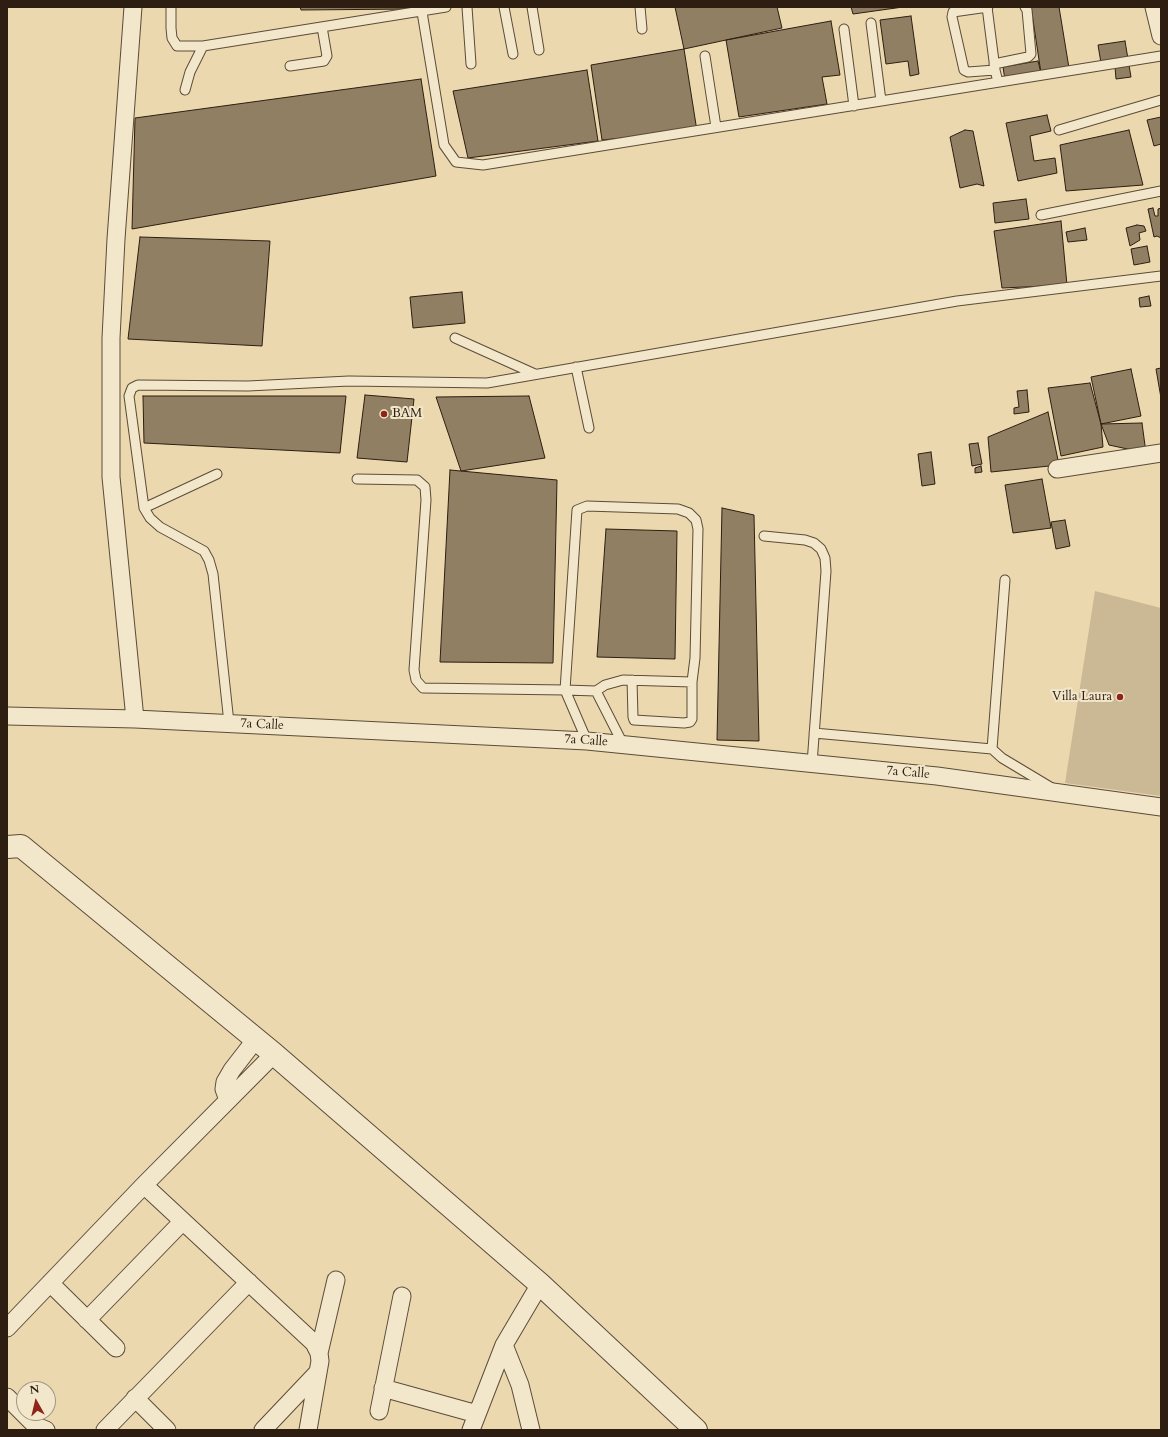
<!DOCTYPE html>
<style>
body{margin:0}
#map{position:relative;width:1168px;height:1437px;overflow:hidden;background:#ebd8af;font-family:Cardo,serif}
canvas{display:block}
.frame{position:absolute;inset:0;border:8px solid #2d1e11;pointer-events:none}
.north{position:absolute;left:16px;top:1381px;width:40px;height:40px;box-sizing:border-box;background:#f2e6cb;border:1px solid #a39681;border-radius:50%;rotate:352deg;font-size:11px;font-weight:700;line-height:16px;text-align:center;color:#2d1e11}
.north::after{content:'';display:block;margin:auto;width:14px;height:18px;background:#8f2418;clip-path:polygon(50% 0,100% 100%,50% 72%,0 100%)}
</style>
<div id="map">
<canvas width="1168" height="1437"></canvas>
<div class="frame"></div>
<div class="north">N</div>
</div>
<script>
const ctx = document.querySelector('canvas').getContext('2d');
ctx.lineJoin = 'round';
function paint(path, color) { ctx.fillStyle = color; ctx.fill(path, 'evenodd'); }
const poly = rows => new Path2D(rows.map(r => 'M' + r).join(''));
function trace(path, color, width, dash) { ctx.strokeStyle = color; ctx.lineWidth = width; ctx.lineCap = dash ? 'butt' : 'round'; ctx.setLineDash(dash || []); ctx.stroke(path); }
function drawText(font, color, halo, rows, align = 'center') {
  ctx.font = font + ' Cardo,serif'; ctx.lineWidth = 4; ctx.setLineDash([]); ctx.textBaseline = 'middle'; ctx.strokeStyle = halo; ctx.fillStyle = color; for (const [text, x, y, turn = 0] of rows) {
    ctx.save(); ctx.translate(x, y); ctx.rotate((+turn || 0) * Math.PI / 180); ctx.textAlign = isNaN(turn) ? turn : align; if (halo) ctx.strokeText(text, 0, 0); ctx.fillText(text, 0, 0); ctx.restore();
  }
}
paint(poly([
 [1095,591,1161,608,1161,796,1065,783]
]), '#cbb894');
const building = poly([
 [300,7,409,7,410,9,301,10,300,7],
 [675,7,777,7,782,28,684,49,675,7],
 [851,7,903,7,853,14,851,7],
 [1031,7,1059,7,1069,68,1041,73,1031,7],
 [911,16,919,74,910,76,908,61,886,64,880,20,911,16],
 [831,21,840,75,822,77,827,104,739,117,726,40,831,21],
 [1125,41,1128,59,1101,63,1098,45,1125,41],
 [684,49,697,131,602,140,591,65,684,49],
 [1038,61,1041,73,1005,80,1003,67,1038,61],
 [1129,65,1131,77,1116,79,1115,67,1129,65],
 [587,70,598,141,468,158,453,91,587,70],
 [421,79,436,176,132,229,135,118,421,79],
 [1047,115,1051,131,1030,136,1034,161,1055,158,1057,173,1018,181,1006,123,1047,115],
 [1161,117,1161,144,1154,146,1147,120,1161,117],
 [965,130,973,131,984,186,977,184,960,188,950,137,965,130],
 [1129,130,1143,185,1066,191,1060,145,1129,130],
 [1026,199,1029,219,995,223,993,203,1026,199],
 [1153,208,1155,216,1158,216,1158,209,1161,208,1161,238,1157,236,1154,237,1148,209,1153,208],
 [1061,221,1067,285,1002,288,994,231,1061,221],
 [1137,225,1144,226,1146,231,1139,233,1140,240,1130,246,1126,228,1137,225],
 [1085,228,1087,240,1068,242,1066,232,1085,228],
 [140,237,270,241,262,346,128,339,140,237],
 [1147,246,1150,262,1134,265,1131,249,1147,246],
 [462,292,465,323,413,328,410,297,462,292],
 [1149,296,1151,306,1140,307,1139,298,1149,296],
 [1161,368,1161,398,1156,369,1161,368],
 [1131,369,1141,416,1101,424,1091,377,1131,369],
 [1090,383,1101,424,1103,447,1061,456,1048,388,1090,383],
 [1027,390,1029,412,1014,414,1014,408,1019,407,1017,391,1027,390],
 [365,395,414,399,407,462,357,458,365,395],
 [143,396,346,396,340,453,144,443,143,396],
 [529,396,545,458,461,471,436,397,529,396],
 [1048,412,1059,465,991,472,988,437,1048,412],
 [1142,423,1146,453,1109,445,1101,424,1142,423],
 [978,443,982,464,972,466,969,444,978,443],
 [931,452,935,484,922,486,918,454,931,452],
 [981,466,982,472,975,473,975,468,981,466],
 [450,470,557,480,553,663,440,662,450,470],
 [1042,479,1051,528,1013,533,1005,485,1042,479],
 [722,508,754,515,759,741,717,740,722,508],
 [1065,520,1070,546,1056,549,1051,522,1065,520],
 [606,529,677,531,675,659,597,657,606,529]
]);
paint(building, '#907f63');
trace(building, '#2d1e11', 1);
const service = poly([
 [171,7,171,28,172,38,177,46,203,46,446,7],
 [467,7,471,64],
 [504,7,513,54],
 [532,7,539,50],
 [640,7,642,29],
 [987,7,995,69],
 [988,7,953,12,952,17,964,70,968,72,995,70,998,82],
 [422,12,444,145,456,162,483,165,1161,56],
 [871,23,881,101],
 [844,29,854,106],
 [705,56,716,127],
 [994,64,1028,57,1031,54,1027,10,1025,7],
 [290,66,324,61,327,56,322,27],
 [185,90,190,72,203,46],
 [1059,130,1161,100],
 [1041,215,1161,191],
 [455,338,535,374],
 [576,367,589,428],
 [357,479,417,480,425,487,426,500,414,670,416,680,423,688,565,690,577,510,587,506,678,509,689,513,696,520,698,529,695,658,692,682,623,680,605,685,596,691,565,690,587,741],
 [144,508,217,474],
 [764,536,805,540,814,543,821,549,825,558,826,571,812,764],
 [632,680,633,717,634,720,684,723,690,722,692,719,692,682],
 [596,691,623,744],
 [229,723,213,574,209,560,204,551,160,527,150,518,144,508,129,396,132,388,138,385,248,386,349,381,487,383,957,301,1161,276],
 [814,733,992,749,1002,758,1052,788],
 [992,749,1005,580]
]);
const minor = poly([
 [133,7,116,239,111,338,111,477,135,719],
 [1154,7,1161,36],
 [1057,469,1161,453],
 [7,716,135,719,587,741,937,776,1161,807],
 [228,1100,224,1089,225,1082,232,1070,256,1039],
 [144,1185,314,1343,319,1353,320,1361,308,1430],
 [50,1283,116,1348],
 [87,1320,183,1221],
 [7,1328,144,1185,274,1054],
 [504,1345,520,1385,531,1430],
 [319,1353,336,1280],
 [383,1388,477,1414],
 [7,1397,36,1426,46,1430],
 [135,1398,167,1430],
 [379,1411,402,1296],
 [105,1430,249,1282],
 [263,1430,318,1372],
 [471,1430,504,1345,540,1284]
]);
const tertiary = poly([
 [7,847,21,846,274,1054,540,1284,696,1430]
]);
trace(service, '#5c4c38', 11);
trace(minor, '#5c4c38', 19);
trace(tertiary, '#5c4c38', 24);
trace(service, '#f2e6cb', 9);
trace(minor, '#f2e6cb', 17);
trace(tertiary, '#f2e6cb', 22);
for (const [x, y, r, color] of [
 [384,414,4,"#8f2418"],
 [1120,697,4,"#8f2418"]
]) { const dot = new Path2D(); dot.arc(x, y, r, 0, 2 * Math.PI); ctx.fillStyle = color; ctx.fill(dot); trace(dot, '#f2e6cb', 1.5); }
drawText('13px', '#2d1e11', '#f2e6cb', [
 ["BAM",392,414],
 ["Villa Laura",1112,697,"right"]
], 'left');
drawText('13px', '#2d1e11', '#f2e6cb', [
 ["7a Calle",262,725,3],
 ["7a Calle",586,741,4],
 ["7a Calle",908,773,5]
]);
</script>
